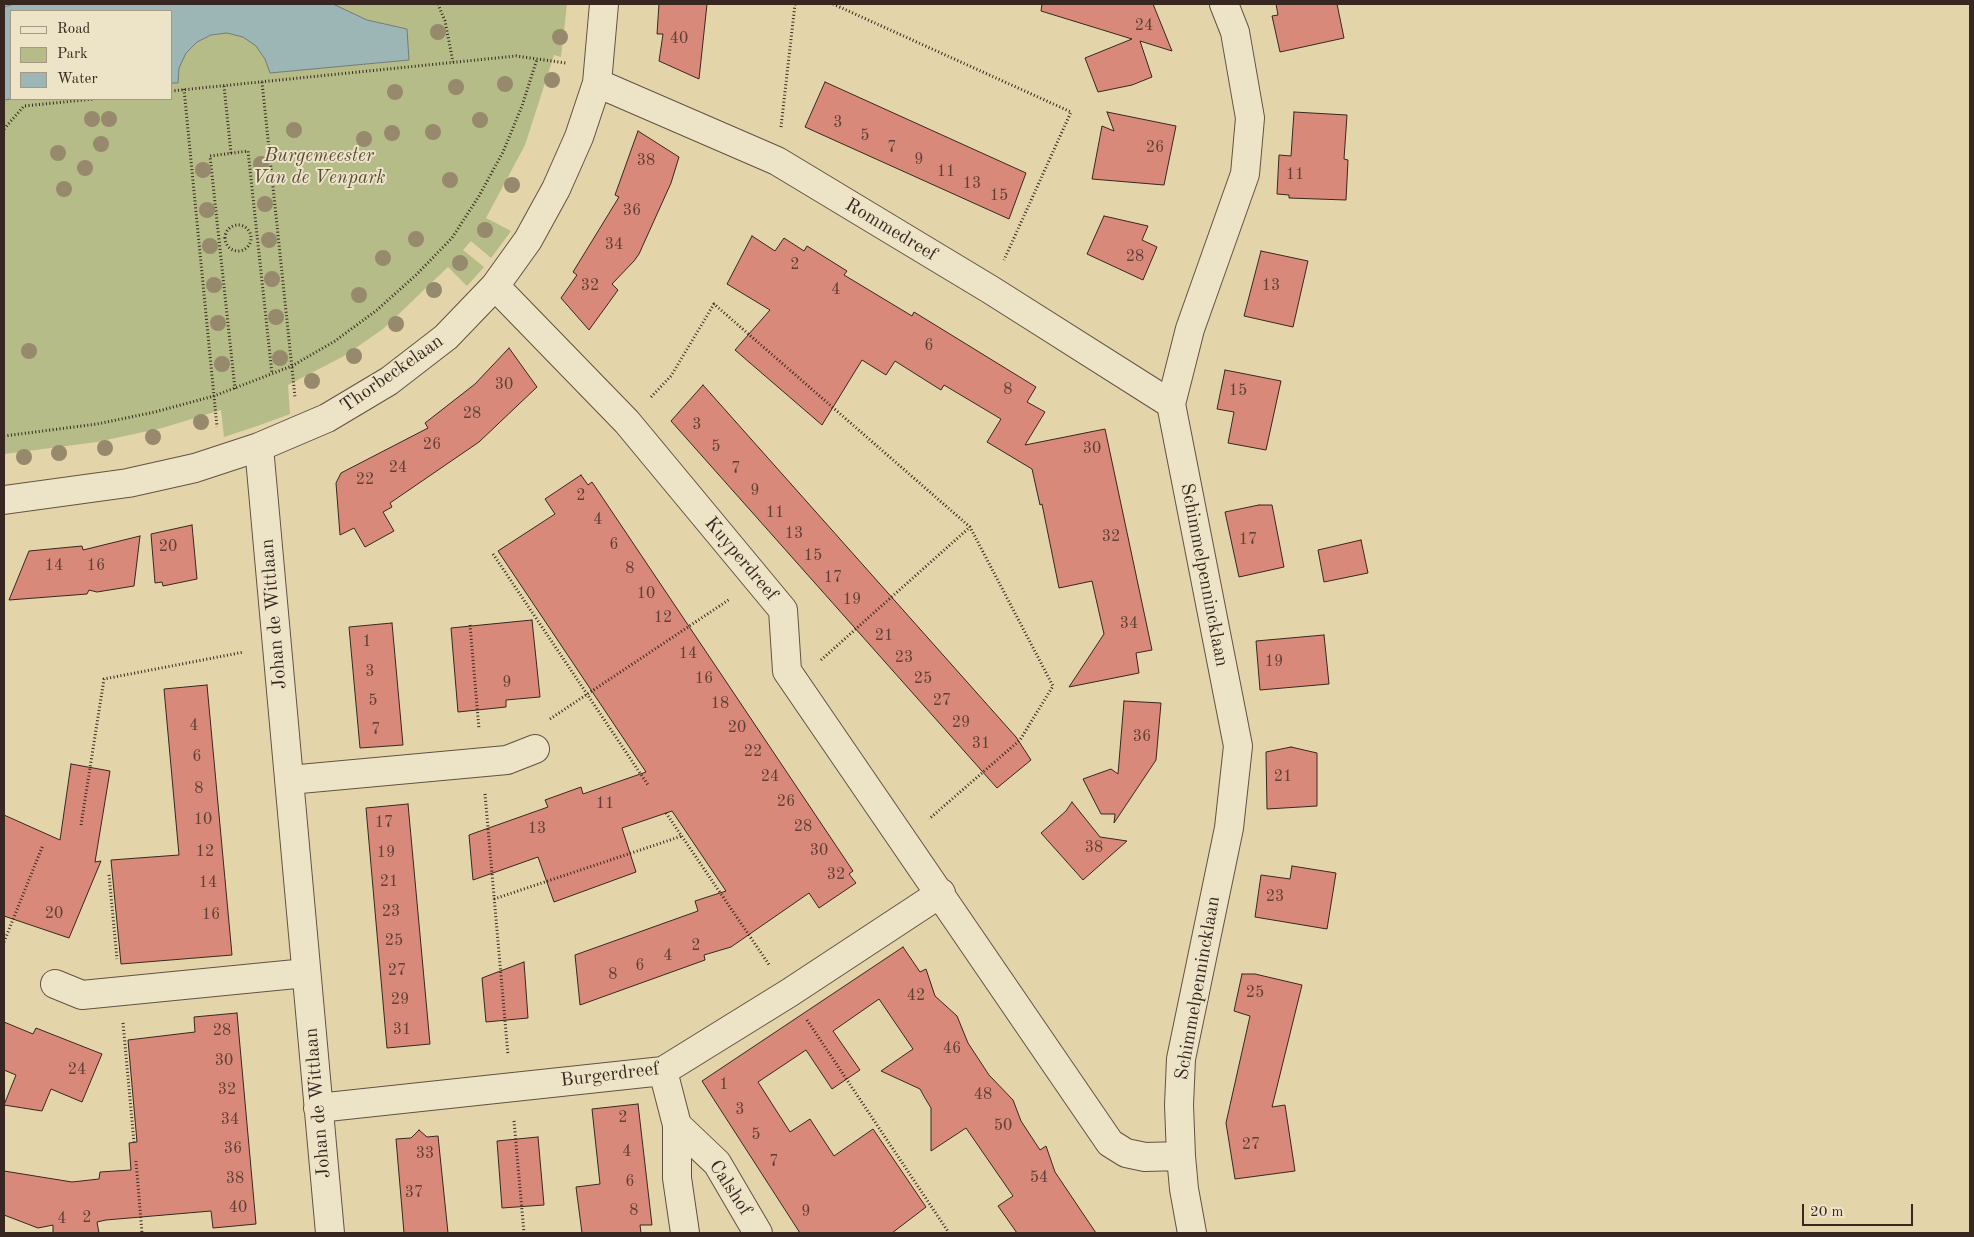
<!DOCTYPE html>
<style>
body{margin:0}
#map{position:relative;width:1974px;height:1237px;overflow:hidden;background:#e3d4a9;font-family:"Old Standard TT",serif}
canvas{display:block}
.frame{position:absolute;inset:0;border:5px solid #382720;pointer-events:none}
.legend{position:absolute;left:10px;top:10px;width:162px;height:90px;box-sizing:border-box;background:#ede3c7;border:1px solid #a59884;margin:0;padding:6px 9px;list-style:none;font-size:15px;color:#382720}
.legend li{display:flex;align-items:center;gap:10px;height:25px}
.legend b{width:25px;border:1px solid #a59884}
.scale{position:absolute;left:1802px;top:1204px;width:111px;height:22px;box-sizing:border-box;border:2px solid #382720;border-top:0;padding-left:6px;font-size:15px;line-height:18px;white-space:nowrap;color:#382720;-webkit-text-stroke:4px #ede3c7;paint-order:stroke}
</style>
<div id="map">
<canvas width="1974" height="1237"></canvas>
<div class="frame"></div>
<ul class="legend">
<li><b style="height:6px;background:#ede3c7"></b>Road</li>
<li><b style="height:14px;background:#b5bc87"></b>Park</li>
<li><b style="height:14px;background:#9cb5b5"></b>Water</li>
</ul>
<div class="scale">20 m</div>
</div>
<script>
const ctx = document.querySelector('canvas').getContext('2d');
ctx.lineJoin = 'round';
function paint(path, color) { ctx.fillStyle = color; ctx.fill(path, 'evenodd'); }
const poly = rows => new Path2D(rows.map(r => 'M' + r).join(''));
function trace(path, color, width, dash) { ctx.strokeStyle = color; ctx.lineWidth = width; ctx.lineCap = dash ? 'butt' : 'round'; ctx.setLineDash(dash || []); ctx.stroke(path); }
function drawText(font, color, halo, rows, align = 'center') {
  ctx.font = font + ' "Old Standard TT",serif'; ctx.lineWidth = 4; ctx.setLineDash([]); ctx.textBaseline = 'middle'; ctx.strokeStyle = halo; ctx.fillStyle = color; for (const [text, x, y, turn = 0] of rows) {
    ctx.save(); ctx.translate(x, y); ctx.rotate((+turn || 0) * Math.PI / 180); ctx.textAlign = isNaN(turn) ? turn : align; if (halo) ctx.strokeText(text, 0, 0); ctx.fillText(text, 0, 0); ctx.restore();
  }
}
paint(poly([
 [4,4,567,4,561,57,554,55,525,145,486,218,511,231,491,258,471,241,463,250,484,267,467,286,448,267,383,329,344,356,288,385,290,414,257,426,224,437,221,410,162,428,97,442,4,454],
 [11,11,171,11,171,99,11,99]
]), '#b5bc87');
const water = poly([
 [14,4,333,4,367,20,407,29,409,60,270,73,265,59,256,46,243,37,227,33,211,35,197,42,186,53,179,68,178,83,171,83,171,11,11,11,12,99,4,100,4,7,14,4]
]);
paint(water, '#9cb5b5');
trace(water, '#747c79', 1);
const building = poly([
 [659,4,707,4,699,79,659,61,663,34,657,34,659,4],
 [1042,4,1153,4,1172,51,1140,41,1152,77,1132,85,1098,92,1085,58,1132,39,1041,11,1042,4],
 [1276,4,1337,4,1344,38,1280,52,1272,16,1278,15,1276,4],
 [825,82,1026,173,1009,219,805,127,825,82],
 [1107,112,1176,126,1164,185,1092,179,1102,126,1114,131,1107,112],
 [1294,112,1347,115,1344,159,1348,160,1346,200,1289,198,1289,195,1277,194,1279,155,1291,156,1294,112],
 [638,131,679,157,671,183,639,254,634,261,612,284,618,290,589,330,561,298,577,275,573,272,619,197,615,195,638,131],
 [1104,216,1148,226,1142,240,1157,247,1143,280,1087,254,1104,216],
 [752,236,775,251,784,238,804,251,807,246,847,271,844,275,912,316,914,312,1036,387,1027,402,1045,412,1025,445,1105,429,1152,650,1136,653,1139,673,1069,687,1104,634,1092,581,1059,588,1042,504,1040,505,1032,469,987,442,1001,419,944,385,941,390,895,361,886,375,862,360,822,425,735,350,770,310,727,284,752,236],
 [1261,251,1308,261,1293,327,1244,316,1261,251],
 [509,348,537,387,479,442,390,503,392,507,383,512,394,531,365,547,354,528,340,535,336,483,341,473,428,428,425,423,475,384,509,348],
 [1225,370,1281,381,1266,450,1228,443,1234,412,1217,409,1225,370],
 [703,385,1016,737,1031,760,997,788,671,421,703,385],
 [581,475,588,485,592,482,725,680,853,871,849,874,856,883,819,908,809,893,731,947,704,955,705,960,580,1005,575,955,698,911,695,901,726,891,672,811,622,828,636,872,554,902,538,857,473,880,469,835,548,807,545,800,581,787,583,794,646,772,498,551,555,514,545,499,581,475],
 [1259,505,1272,505,1284,567,1239,577,1225,512,1259,505],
 [192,525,197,579,163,586,162,582,155,583,151,534,192,525],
 [140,536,134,586,97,592,89,590,87,594,9,600,29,551,82,546,83,550,140,536],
 [1361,540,1368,573,1324,582,1318,550,1361,540],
 [532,620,540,697,506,700,506,707,458,712,451,628,532,620],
 [392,623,403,745,360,748,349,627,392,623],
 [1324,635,1329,684,1260,690,1256,641,1324,635],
 [207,685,232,955,121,964,111,860,179,855,164,689,207,685],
 [1124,701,1161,703,1156,760,1114,823,1115,814,1101,814,1083,779,1111,769,1118,774,1124,701],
 [1291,747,1317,753,1317,806,1267,809,1266,752,1291,747],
 [71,764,110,771,95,862,101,861,69,938,4,916,4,815,60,840,71,764],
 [1072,802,1100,837,1127,841,1083,880,1041,833,1066,811,1072,802],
 [408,804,430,1044,387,1048,366,808,408,804],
 [1292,866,1336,873,1327,929,1255,917,1261,875,1290,879,1292,866],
 [903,947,920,972,926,969,935,996,957,1016,968,1043,989,1075,1013,1100,1021,1121,1040,1150,1046,1146,1055,1172,1096,1233,1017,1233,998,1206,1013,1196,966,1128,931,1151,931,1108,925,1098,920,1089,881,1071,913,1049,879,999,833,1031,860,1070,832,1089,806,1050,758,1082,790,1132,810,1119,834,1156,873,1129,926,1207,892,1233,800,1233,702,1081,903,947],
 [524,962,528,1018,486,1022,482,978,524,962],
 [1242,974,1255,974,1302,985,1272,1107,1285,1105,1295,1171,1235,1179,1226,1123,1250,1016,1234,1011,1242,974],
 [237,1013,256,1224,213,1228,211,1211,106,1220,97,1222,99,1233,53,1233,53,1225,38,1228,4,1215,4,1171,72,1182,99,1179,100,1172,131,1170,129,1143,137,1142,128,1040,195,1032,194,1017,237,1013],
 [4,1022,33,1034,36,1028,102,1054,82,1102,51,1089,42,1111,4,1105,16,1075,4,1070,4,1022],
 [638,1104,652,1225,640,1225,641,1233,582,1233,576,1187,600,1184,592,1109,638,1104],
 [419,1130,427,1137,438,1136,448,1233,404,1233,396,1139,411,1138,419,1130],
 [538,1137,544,1205,502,1208,497,1141,538,1137]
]);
paint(building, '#d88979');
trace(building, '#382720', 1);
const minor = poly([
 [597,83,777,161,991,290,1171,404],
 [495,286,627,422,783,610,787,671,1110,1143,1126,1153,1145,1157,1181,1156],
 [259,447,330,1233],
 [4,500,128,483,195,468,259,447,327,418,389,381,446,337,495,286,528,240,556,189,579,137,597,83,604,4],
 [289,780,507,760,535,749],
 [55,984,82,995,306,973],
 [663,1071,677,1125,677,1178,685,1233],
 [318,1108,663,1071,789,993,941,893],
 [677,1125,717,1163,758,1233],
 [1192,1233,1184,1189,1181,1156,1179,1105,1181,1059,1229,828,1238,746,1171,404,1190,329,1245,174,1250,118,1235,32,1224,4]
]);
trace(minor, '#635242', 30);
trace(poly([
 [438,4,445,21,453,62],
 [833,4,1071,112,1004,260],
 [262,82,295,397],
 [224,86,231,153],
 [184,89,217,427],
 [171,91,516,56,566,63],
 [781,127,795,4],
 [4,129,24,106,94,99],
 '225 238a13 13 0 1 1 26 0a13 13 0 1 1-26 0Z',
 [235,389,210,156,248,151,272,374],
 [651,397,671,376,714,304,970,527,1053,686,1020,740,929,819],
 [4,436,97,424,155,412,214,396,292,366,335,341,377,310,416,275,452,238,479,196,503,152,522,106,537,59],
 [493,554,648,785],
 [470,625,479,729],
 [821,660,970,527],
 [550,719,730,599],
 [485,794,508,1055],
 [666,813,770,966],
 [81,825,104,679,244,652],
 [109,875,117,959],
 [494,899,682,836],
 [4,942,43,845],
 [807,1020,949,1233],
 [123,1023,134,1142],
 [514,1121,524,1233],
 [136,1161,142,1233]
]), '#382720', 3, [1, 2.5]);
trace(minor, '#ede3c7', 28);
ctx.fillStyle = '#96896c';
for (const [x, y] of [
 [438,32],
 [560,37],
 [552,80],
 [505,84],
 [456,87],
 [395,92],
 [92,119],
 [109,119],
 [480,120],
 [294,130],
 [433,132],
 [392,133],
 [364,139],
 [101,144],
 [58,153],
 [261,164],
 [85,168],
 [203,170],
 [450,180],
 [512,185],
 [64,189],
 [265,204],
 [207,210],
 [485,230],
 [416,239],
 [269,240],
 [210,246],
 [383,258],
 [460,263],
 [272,279],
 [214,285],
 [434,290],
 [359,295],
 [276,317],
 [218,323],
 [396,324],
 [29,351],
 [354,356],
 [280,358],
 [222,364],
 [312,381],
 [201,422],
 [153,437],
 [105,448],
 [59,453],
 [24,457]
]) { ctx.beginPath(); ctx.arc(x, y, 8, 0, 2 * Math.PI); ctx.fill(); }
drawText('16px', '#604036', null, [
 ["24",1144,26],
 ["40",679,39],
 ["3",838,123],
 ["5",865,136],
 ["7",892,148],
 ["26",1155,148],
 ["9",919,160],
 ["38",646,161],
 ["11",946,172],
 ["11",1295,175],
 ["13",972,184],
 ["15",999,196],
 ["36",632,211],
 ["34",614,245],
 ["28",1135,257],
 ["2",795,265],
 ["32",590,286],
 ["13",1271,286],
 ["4",836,290],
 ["6",929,346],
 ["30",504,385],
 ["8",1008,390],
 ["15",1238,391],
 ["28",472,414],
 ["3",697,425],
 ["26",432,445],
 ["5",716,447],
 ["30",1092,449],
 ["24",398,468],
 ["7",736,469],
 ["22",365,480],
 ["9",755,491],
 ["2",581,496],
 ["11",775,513],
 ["4",598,520],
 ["13",794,534],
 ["32",1111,537],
 ["17",1248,540],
 ["6",614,545],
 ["20",168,547],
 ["15",813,556],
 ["14",54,566],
 ["16",96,566],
 ["8",630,569],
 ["17",833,578],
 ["10",646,594],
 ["19",852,600],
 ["12",663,618],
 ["34",1129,624],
 ["21",884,636],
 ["1",367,642],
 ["14",688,654],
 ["23",904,658],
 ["19",1274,662],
 ["3",370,672],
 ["16",704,679],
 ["25",923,679],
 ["9",507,683],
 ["5",373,701],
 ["27",942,701],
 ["18",720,704],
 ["29",961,723],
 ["4",194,726],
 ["20",737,728],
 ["7",376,730],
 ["36",1142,737],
 ["31",981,744],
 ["22",753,752],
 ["6",197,757],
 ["24",770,777],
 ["21",1283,777],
 ["8",199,789],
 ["26",786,802],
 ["11",605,804],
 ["10",203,820],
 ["17",384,823],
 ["28",803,827],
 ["13",537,829],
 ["38",1094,848],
 ["30",819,851],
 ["12",205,852],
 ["19",386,853],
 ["32",836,875],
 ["21",389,882],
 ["14",208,883],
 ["23",1275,897],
 ["23",391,912],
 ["20",54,914],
 ["16",211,915],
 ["25",394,941],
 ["2",696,946],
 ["4",668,956],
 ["6",640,966],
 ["27",397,971],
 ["8",613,975],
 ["25",1255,993],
 ["42",916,996],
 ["29",400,1000],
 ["31",402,1030],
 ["28",222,1031],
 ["46",952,1049],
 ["30",224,1061],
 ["24",77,1070],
 ["1",724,1085],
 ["32",227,1090],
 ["48",983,1095],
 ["3",740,1110],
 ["2",623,1118],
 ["34",230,1120],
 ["50",1003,1126],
 ["5",756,1135],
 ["27",1251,1145],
 ["36",233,1149],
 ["4",627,1152],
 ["33",425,1154],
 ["7",774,1162],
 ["54",1039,1178],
 ["38",235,1179],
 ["6",630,1182],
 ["37",414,1193],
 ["40",238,1208],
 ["8",634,1211],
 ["9",806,1212],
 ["2",87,1218],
 ["4",62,1219]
]);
drawText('italic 19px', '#574c3a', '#ede3c7', [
 ["Burgemeester",319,156],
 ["Van de Venpark",319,178]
]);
drawText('19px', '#382720', '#ede3c7', [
 ["Rommedreef",891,230,31],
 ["Thorbeckelaan",392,374,-35],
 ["Kuyperdreef",741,559,50],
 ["Schimmelpennincklaan",1204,575,79],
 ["Johan de Wittlaan",274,614,-95],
 ["Schimmelpennincklaan",1198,988,-80],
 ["Burgerdreef",610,1075,-7],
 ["Johan de Wittlaan",318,1103,-95],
 ["Calshof",730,1188,57]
]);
</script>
